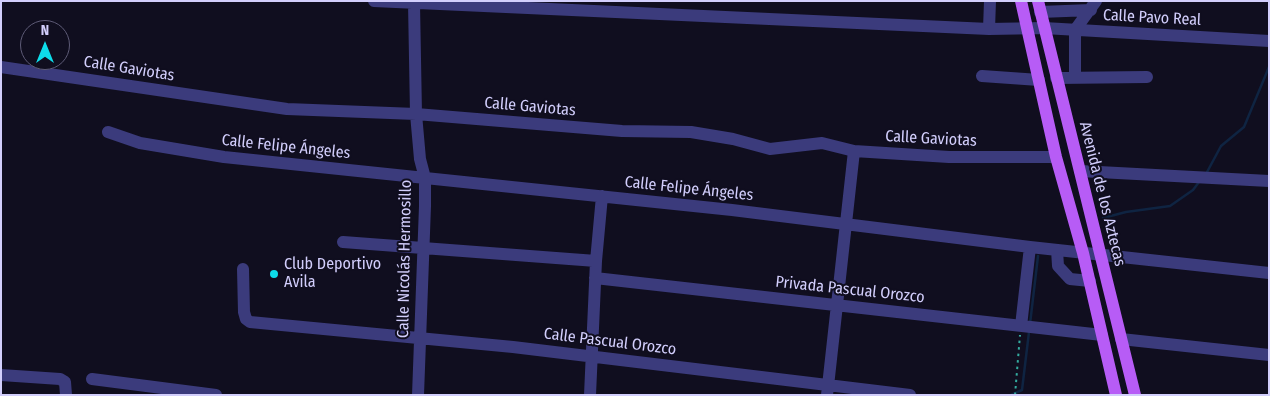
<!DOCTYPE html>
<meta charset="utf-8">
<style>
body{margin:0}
#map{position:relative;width:1270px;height:396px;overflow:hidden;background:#100e1f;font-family:"Fira Sans Condensed",sans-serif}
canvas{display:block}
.frame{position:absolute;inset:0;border:2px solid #d2cefc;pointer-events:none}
.north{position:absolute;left:20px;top:20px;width:50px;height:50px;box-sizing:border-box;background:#100e1f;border:1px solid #5e5b77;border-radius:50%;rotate:0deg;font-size:14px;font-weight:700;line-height:20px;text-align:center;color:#d2cefc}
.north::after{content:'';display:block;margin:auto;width:18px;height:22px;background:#0ddcea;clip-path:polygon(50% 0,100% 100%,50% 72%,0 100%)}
</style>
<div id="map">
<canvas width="1270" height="396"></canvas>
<div class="frame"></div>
<div class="north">N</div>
</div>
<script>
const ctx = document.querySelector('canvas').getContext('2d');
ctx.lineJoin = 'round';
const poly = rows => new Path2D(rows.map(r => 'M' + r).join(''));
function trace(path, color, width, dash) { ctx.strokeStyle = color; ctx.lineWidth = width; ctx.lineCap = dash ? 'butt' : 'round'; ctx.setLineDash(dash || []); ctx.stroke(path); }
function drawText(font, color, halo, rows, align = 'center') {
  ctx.font = font + ' "Fira Sans Condensed",sans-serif'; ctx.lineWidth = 4; ctx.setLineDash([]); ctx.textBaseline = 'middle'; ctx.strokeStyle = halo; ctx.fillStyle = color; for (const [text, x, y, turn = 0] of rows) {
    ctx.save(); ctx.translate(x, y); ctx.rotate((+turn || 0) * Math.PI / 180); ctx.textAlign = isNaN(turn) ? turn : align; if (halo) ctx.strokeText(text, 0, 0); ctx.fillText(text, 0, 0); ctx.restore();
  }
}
trace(poly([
 [1206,174,1221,146,1244,127,1269,67],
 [1103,218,1126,212,1170,206,1193,190,1199,182],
 [1030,324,1038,256],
 [1011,395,1022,390,1029,332]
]), '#0f2442', 2.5);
trace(poly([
 [1015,395,1020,335]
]), '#34ab9f', 2, [2.5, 4]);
trace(poly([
 [374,1,989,29,1044,28,1269,41],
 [414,3,416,114,420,159,425,178,425,206,418,395],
 [1040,12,1091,10],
 [989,29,990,1],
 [1,67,287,109,416,114,622,131,691,132,733,139,770,149,822,143,854,151,949,157,1056,157],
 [982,76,1039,80],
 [1075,76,1075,30,1096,1],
 [1056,78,1147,77],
 [108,132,140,143,224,157,732,210,1030,247,1269,273],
 [1080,171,1269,181],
 [343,242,596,261],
 [1057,250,1058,266,1070,279,1090,281],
 [243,269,244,312,246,319,250,322,513,347,910,395],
 [595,278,1102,335],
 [1021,326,1030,247],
 [1121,339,1269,355],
 [1,375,60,379,65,382,66,395],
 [92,379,216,395],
 [590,395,596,261,602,196],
 [827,395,854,151]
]), '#3b3b7c', 12);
trace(poly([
 [1021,1,1056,157,1083,253,1116,395],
 [1038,1,1135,395]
]), '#b75cf6', 12);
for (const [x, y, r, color] of [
 [274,274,5,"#0ddcea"]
]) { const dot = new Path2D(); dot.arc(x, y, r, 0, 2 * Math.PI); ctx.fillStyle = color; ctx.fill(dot); trace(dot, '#100e1f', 2); }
drawText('16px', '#d2cefc', '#100e1f', [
 ["Calle Pavo Real",1152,18,3],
 ["Calle Gaviotas",129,69,9],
 ["Calle Gaviotas",530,107,5],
 ["Calle Gaviotas",931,139,3],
 ["Calle Felipe Ángeles",286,147,6],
 ["Calle Felipe Ángeles",689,189,6],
 ["Avenida de los Aztecas",1102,194,76],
 ["Calle Nicolás Hermosillo",405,259,-89],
 ["Privada Pascual Orozco",850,290,6],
 ["Calle Pascual Orozco",610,342,7]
]);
drawText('16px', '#d2cefc', '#100e1f', [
 ["Club Deportivo",284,265],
 ["Avila",284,283]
], 'left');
</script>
